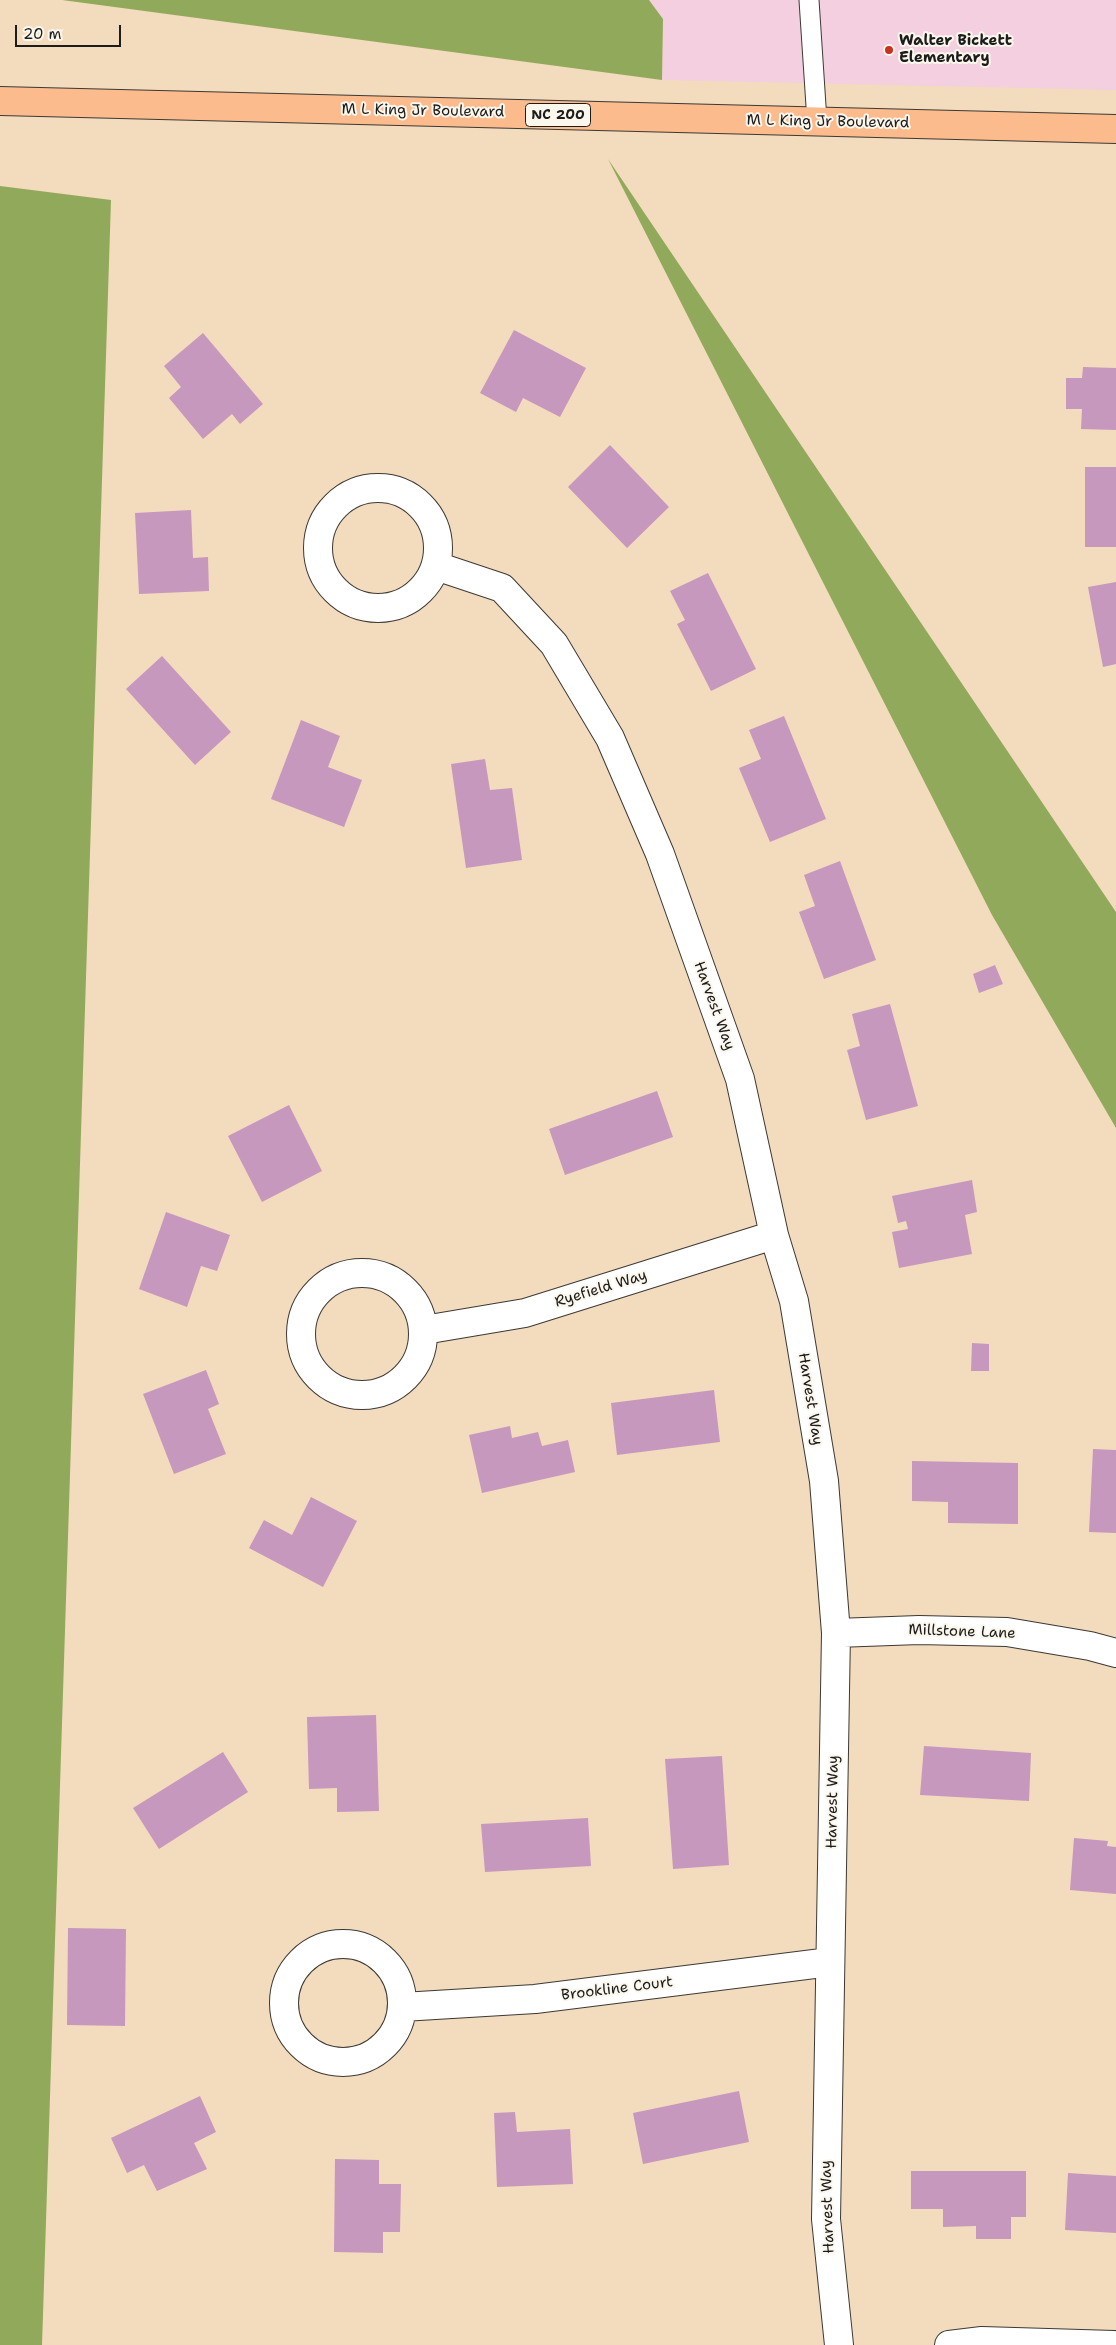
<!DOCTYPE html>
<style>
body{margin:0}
#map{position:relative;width:1116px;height:2345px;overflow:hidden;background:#f3dbbd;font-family:"Shantell Sans",sans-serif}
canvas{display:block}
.scale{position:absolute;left:15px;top:25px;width:106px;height:22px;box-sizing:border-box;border:2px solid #1c1c1c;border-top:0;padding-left:6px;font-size:15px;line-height:18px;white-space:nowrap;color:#1c1c1c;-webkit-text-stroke:4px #fbf7ec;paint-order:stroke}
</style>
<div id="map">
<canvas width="1116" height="2345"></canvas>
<div class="scale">20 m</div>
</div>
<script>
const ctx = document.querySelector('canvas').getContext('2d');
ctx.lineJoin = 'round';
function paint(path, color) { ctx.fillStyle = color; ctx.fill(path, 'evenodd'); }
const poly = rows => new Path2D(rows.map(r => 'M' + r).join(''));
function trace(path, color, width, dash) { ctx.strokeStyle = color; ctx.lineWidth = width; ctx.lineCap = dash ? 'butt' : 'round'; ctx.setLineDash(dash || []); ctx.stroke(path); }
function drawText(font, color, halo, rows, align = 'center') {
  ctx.font = font + ' "Shantell Sans",sans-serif'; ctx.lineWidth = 4; ctx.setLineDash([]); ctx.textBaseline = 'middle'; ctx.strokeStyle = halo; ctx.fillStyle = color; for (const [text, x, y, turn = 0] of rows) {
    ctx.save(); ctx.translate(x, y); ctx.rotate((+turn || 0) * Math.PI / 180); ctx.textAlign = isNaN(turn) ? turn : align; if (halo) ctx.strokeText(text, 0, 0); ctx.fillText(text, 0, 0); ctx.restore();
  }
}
paint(poly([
 [649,0,1116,0,1116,90,662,80,663,19]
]), '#f3cfe0');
paint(poly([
 [62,0,649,0,663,19,662,80],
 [608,159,1116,912,1116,1128,992,915],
 [0,186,111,200,42,2345,0,2345]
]), '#91a95a');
paint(poly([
 [514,330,586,368,560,417,523,398,516,412,480,393],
 [203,333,263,404,240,424,232,414,203,439,169,398,181,387,164,366],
 [1083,367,1116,368,1116,430,1081,429,1082,409,1066,409,1066,378,1082,378],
 [610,445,669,507,627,548,568,487],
 [1085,467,1116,467,1116,547,1085,547],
 [191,510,193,558,208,557,209,591,139,594,135,513],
 [708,573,756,669,711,691,677,624,685,620,670,591],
 [1116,582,1116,664,1103,667,1088,587],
 [162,656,231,732,195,765,126,689],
 [784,716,826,819,770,842,739,768,761,759,749,730],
 [301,720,340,736,328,767,362,780,344,827,271,799],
 [485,759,490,790,512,788,522,860,466,868,451,764],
 [840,861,876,960,824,979,799,912,815,906,804,875],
 [995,965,1003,984,979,993,973,974],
 [890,1004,918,1106,866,1120,847,1050,860,1046,852,1014],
 [657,1091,673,1137,565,1175,549,1129],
 [289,1105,322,1171,262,1202,228,1136],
 [972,1180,977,1212,965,1215,972,1254,899,1268,892,1232,908,1229,906,1221,898,1223,892,1196],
 [166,1212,230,1235,217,1271,201,1266,187,1307,139,1289],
 [972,1343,989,1344,989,1371,971,1371],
 [206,1370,219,1404,208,1409,226,1454,174,1474,143,1394],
 [714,1390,720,1442,617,1455,611,1403],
 [510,1426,512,1438,538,1432,542,1446,568,1440,575,1472,482,1493,469,1435],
 [1093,1449,1116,1450,1116,1533,1089,1532],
 [912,1461,1018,1463,1018,1524,948,1523,948,1502,912,1501],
 [311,1497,357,1521,323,1587,249,1548,264,1520,292,1535],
 [376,1715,379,1811,337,1812,337,1788,309,1789,307,1717],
 [924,1746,1031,1753,1029,1801,920,1795],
 [223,1752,248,1792,159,1849,133,1808],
 [722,1756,729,1865,673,1869,665,1759],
 [588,1818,591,1866,485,1872,481,1824],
 [1074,1838,1108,1841,1107,1846,1116,1847,1116,1894,1070,1890],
 [68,1928,126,1929,125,2026,67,2025],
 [739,2091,749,2142,643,2164,633,2113],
 [200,2096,216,2132,194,2143,207,2169,157,2191,144,2165,127,2173,111,2138],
 [515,2112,517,2132,570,2129,573,2184,497,2187,494,2113],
 [335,2159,379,2160,379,2184,401,2184,400,2232,383,2232,383,2253,334,2252],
 [911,2171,1026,2171,1026,2217,1011,2217,1011,2239,976,2239,976,2226,943,2227,943,2209,911,2209],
 [1068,2173,1116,2176,1116,2233,1065,2230]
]), '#c698be');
const service = poly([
 [809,0,817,121]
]);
const minor = poly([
 '318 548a60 60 0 1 1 120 0a60 60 0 1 1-120 0Z',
 [436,566,502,588,554,644,610,738,660,854,740,1079,774,1235,794,1301,824,1481,836,1633,826,2219,839,2345],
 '301 1334a61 61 0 1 1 122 0a61 61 0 1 1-122 0Z',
 [424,1330,525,1313,774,1235],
 [836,1633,919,1630,1007,1632,1090,1646,1116,1653],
 '284 2003a59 59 0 1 1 118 0a59 59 0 1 1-118 0Z',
 [402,2007,535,1999,830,1962],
 [949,2345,982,2341,1114,2345]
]);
const primary = poly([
 [0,101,1116,129]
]);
trace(service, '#3c3934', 21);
trace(minor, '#3c3934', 30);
trace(primary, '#3c3934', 30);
trace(service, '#fff', 19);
trace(minor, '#fff', 28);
trace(primary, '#fbbb8d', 28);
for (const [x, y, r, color] of [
 [889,50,5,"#c8321e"]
]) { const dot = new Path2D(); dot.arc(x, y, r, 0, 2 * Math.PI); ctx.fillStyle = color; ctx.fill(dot); trace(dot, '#fbf7ec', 2); }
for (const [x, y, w] of [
 [558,115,65]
]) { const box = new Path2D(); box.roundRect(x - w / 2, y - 11.5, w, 23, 4); ctx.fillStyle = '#fbf7ec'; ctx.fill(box); trace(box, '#1c1c1c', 1); }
drawText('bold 14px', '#1c1c1c', null, [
 ["NC 200",558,115]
]);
drawText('bold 15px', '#1c1c1c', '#fbf7ec', [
 ["Walter Bickett",899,41],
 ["Elementary",899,58]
], 'left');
drawText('15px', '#1c1c1c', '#fbf7ec', [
 ["M L King Jr Boulevard",423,111,1],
 ["M L King Jr Boulevard",828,122,1],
 ["Harvest Way",714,1006,70],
 ["Ryefield Way",601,1289,-17],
 ["Harvest Way",810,1399,81],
 ["Millstone Lane",962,1632,2],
 ["Harvest Way",833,1802,-89],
 ["Brookline Court",617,1989,-7],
 ["Harvest Way",828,2207,-92]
]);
</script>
